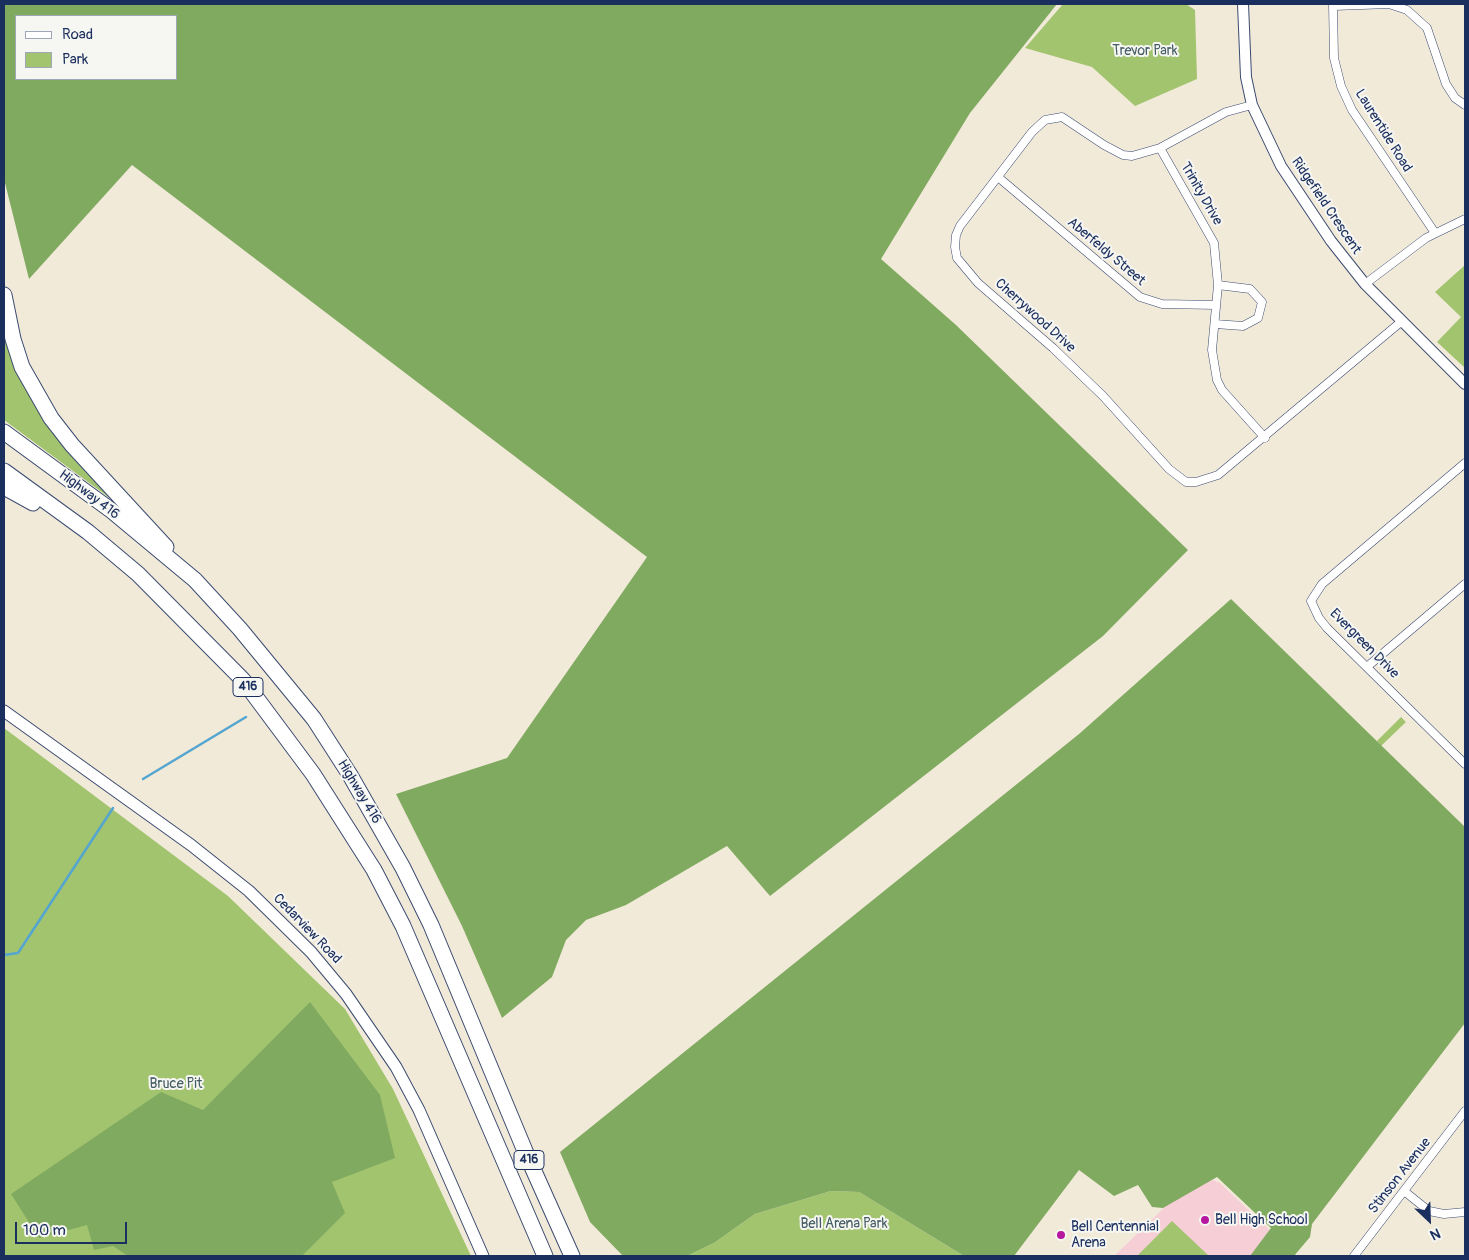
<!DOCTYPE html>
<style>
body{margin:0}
#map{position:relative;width:1469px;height:1260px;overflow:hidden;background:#f2ead9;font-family:Pangolin,sans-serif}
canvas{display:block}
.frame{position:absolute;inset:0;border:5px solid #1b2f5e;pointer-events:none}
.legend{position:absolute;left:15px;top:15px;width:162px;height:65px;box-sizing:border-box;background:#f6f6f2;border:1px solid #9ea6b7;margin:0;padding:6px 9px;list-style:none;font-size:15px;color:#1b2f5e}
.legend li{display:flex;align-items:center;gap:10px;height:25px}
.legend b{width:25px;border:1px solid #9ea6b7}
.north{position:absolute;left:1404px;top:1195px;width:50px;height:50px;-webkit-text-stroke:4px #f6f6f2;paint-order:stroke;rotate:156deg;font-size:14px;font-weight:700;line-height:20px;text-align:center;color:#1b2f5e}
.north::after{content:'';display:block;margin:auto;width:18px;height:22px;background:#1b2f5e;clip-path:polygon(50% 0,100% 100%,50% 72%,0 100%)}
.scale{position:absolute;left:15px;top:1222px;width:112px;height:22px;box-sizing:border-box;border:2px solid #1b2f5e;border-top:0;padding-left:6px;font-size:15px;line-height:18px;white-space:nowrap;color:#1b2f5e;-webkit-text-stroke:4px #f6f6f2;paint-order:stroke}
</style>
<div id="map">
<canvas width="1469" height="1260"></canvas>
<div class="frame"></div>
<ul class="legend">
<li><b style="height:6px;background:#fff"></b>Road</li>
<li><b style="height:14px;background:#a2c46e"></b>Park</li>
</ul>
<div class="north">N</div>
<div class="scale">100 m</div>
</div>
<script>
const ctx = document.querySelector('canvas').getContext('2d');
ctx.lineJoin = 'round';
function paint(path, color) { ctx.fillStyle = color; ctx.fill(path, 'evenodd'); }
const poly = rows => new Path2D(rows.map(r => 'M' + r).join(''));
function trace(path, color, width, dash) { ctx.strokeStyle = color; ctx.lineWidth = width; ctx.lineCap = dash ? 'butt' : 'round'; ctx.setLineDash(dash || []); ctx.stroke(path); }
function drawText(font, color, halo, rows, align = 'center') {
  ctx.font = font + ' Pangolin,sans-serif'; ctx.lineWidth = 4; ctx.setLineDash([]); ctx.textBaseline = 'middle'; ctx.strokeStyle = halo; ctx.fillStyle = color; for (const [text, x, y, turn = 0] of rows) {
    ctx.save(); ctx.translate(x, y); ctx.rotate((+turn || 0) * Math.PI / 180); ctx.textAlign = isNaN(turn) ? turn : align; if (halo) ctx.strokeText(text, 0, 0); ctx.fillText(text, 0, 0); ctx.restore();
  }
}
paint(poly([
 [1199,1174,1220,1183,1297,1256,1114,1256]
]), '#f6cfd6');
paint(poly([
 [1063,4,1186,4,1195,10,1197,79,1135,106,1092,67,1025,48],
 [1465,265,1465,368,1437,342,1461,317,1435,292],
 [4,318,14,360,126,510,4,420],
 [1401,717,1406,722,1381,746,1377,741],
 [4,728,228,896,345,1009,393,1089,471,1256,4,1256],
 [831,1191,859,1192,964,1256,687,1256,714,1243,755,1214],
 [1172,1221,1209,1256,1137,1256]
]), '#a2c46e');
paint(poly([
 [4,4,1057,4,970,113,881,259,956,325,1188,550,1103,636,770,896,727,846,626,905,586,920,566,940,552,977,502,1018,462,926,396,794,507,758,647,557,132,165,29,279,4,179],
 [16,16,176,16,176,79,16,79],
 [1231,599,1465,827,1465,1023,1312,1224,1310,1237,1294,1256,1250,1256,1271,1228,1217,1177,1163,1208,1152,1207,1138,1185,1114,1196,1079,1170,1014,1256,964,1256,859,1192,831,1191,755,1214,714,1243,687,1256,623,1256,590,1222,560,1152,1079,734],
 [310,1002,380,1095,395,1158,332,1182,345,1213,302,1256,128,1256,113,1246,94,1250,87,1225,39,1238,11,1194,161,1092,203,1110]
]), '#81aa61');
trace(poly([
 [143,779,246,717],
 [4,955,18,953,113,808]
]), '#54a5cf', 2.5);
const minor = poly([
 [1333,4,1334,58,1341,86,1352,110,1435,233],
 [1334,6,1389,4,1407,10,1427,28,1446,84,1455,98,1465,105],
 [1252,105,1226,112,1160,148,1132,156,1123,155,1104,145,1062,117,1045,120,1032,132,960,226,956,235,955,247,957,258,978,283,1053,348,1103,396,1169,469,1186,482,1196,482,1218,475,1402,321],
 [1160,148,1214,243,1218,285,1212,350,1217,380,1222,390,1265,438],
 [998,177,1140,297,1162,304,1216,305],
 [1365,284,1426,238,1465,219],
 [1215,324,1243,326,1258,318,1262,302,1250,289,1218,285],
 [1465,463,1322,584,1311,601,1319,618,1327,628,1465,764],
 [1368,666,1465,584],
 [1404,1191,1429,1211,1444,1214,1465,1212],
 [1354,1256,1465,1111]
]);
const tertiary = poly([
 [1243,4,1246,77,1252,105,1281,166,1331,241,1365,284,1465,384]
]);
const secondary = poly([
 [4,711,191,845,249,891,311,952,346,994,396,1067,419,1110,483,1256]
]);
const motorway = poly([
 [4,295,13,339,22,367,51,418,72,445,166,547],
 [4,432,112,511,195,580,240,629,314,719,350,775,403,868,431,925,525,1151,572,1256],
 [4,471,88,532,138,574,243,680,313,774,374,870,403,926,545,1256],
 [4,487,33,503]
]);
trace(minor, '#3b4b70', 9);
trace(tertiary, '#3b4b70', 12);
trace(secondary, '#3b4b70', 13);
trace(motorway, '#3b4b70', 17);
trace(minor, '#fff', 8);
trace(tertiary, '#fff', 10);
trace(secondary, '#fff', 11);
trace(motorway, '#fff', 15);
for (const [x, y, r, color] of [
 [1205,1220,5,"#b5179e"],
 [1061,1235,5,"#b5179e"]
]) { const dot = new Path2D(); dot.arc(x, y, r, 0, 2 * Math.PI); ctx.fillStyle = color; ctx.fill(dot); trace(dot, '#f6f6f2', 2); }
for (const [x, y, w] of [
 [248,687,30],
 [529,1160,30]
]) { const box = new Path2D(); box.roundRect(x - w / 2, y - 9.5, w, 19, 4); ctx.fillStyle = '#f6f6f2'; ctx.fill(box); trace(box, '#1b2f5e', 1); }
drawText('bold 12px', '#1b2f5e', null, [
 ["416",248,687],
 ["416",529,1160]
]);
drawText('14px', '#445c63', '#f6f6f2', [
 ["Trevor Park",1145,51],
 ["Bruce Pit",176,1084],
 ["Bell Arena Park",844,1224]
]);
drawText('14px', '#1b2f5e', '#f6f6f2', [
 ["Laurentide Road",1383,131,58],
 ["Trinity Drive",1201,194,60],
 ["Ridgefield Crescent",1326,206,56],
 ["Aberfeldy Street",1106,252,40],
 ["Cherrywood Drive",1035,316,42],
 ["Highway 416",89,495,37],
 ["Evergreen Drive",1364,644,45],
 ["Highway 416",359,792,59],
 ["Cedarview Road",307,929,46],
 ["Stinson Avenue",1400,1176,-52]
]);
drawText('14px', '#1b2f5e', '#f6f6f2', [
 ["Bell High School",1215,1220],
 ["Bell Centennial",1071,1227],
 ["Arena",1071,1243]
], 'left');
</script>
